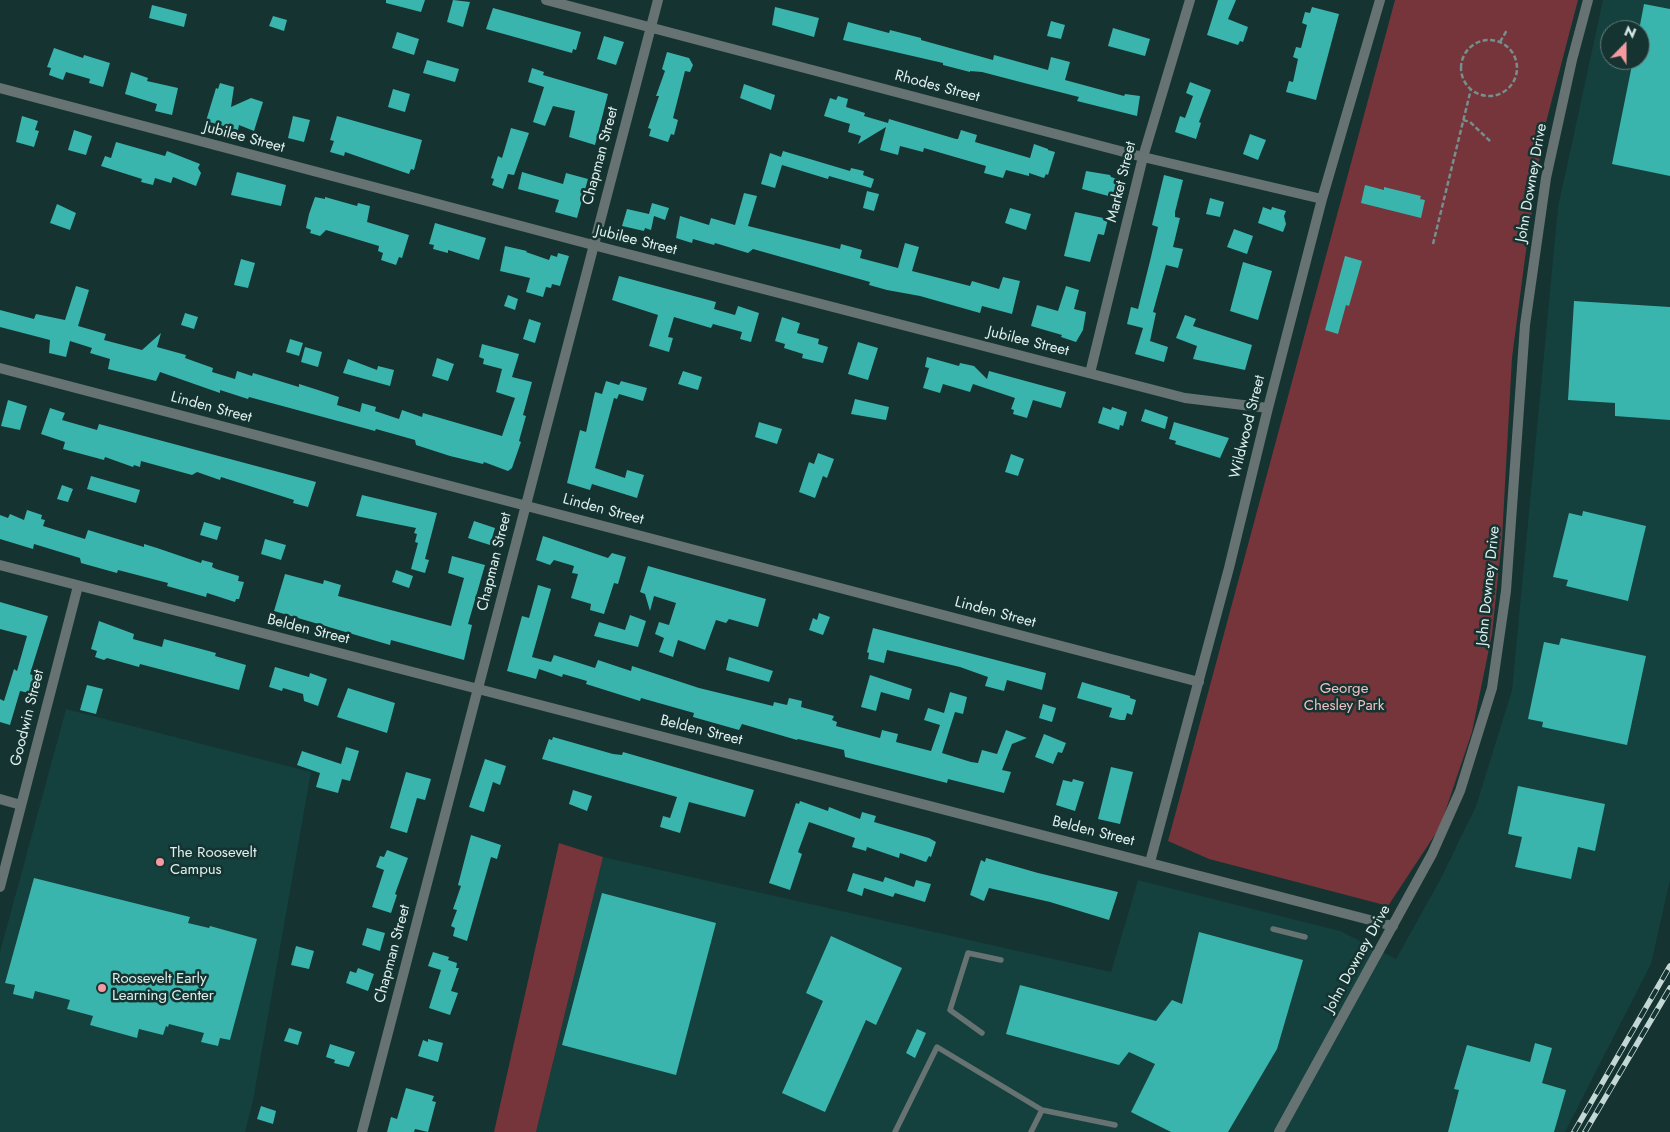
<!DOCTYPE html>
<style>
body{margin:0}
#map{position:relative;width:1670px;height:1132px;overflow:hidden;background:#143331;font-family:Jost,sans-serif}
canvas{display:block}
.north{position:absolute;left:1600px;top:20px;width:50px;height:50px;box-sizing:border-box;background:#143331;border:1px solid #647e7c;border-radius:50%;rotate:22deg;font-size:14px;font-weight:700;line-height:20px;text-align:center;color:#ddefed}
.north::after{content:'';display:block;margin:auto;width:18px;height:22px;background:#f49aa0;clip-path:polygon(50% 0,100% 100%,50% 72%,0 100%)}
</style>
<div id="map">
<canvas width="1670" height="1132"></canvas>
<div class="north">N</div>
</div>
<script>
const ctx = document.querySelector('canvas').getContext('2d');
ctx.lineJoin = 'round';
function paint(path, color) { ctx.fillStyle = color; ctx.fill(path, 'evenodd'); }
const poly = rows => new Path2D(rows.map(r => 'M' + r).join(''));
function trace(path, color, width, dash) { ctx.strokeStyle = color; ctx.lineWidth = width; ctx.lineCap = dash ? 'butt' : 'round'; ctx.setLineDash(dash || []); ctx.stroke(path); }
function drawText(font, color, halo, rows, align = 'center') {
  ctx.font = font + ' Jost,sans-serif'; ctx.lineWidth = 5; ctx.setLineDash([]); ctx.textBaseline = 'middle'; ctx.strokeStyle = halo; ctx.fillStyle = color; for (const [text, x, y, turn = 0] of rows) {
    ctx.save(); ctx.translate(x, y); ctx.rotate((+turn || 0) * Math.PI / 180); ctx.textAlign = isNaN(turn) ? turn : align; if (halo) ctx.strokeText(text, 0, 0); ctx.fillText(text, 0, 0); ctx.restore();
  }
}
paint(poly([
 [1603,0,1670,0,1670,880,1651,964,1565,1132,536,1132,603,857,1111,972,1138,880,1340,931,1396,959,1440,880,1476,806,1512,690,1558,207],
 [1610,30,1640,30,1640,60,1610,60],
 [66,709,311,772,253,1101,245,1132,0,1132,0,952]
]), '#14403d');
paint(poly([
 [1395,0,1578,0,1544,130,1525,258,1512,358,1502,539,1492,634,1472,732,1440,827,1388,906,1209,859,1168,841],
 [559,843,603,857,536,1132,494,1132]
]), '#75353b');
paint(poly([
 [386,0,425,0,421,12,386,3],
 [453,0,470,2,463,27,447,22],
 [1218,0,1236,0,1228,19,1248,27,1243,42,1240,41,1238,45,1207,35],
 [1644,4,1670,9,1670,176,1612,164,1633,60,1640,60,1640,25],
 [152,5,187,14,184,27,149,18],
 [775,7,819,18,814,37,772,25],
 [1312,7,1339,14,1316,100,1286,92,1289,81,1293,82,1298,59,1293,57,1296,47,1301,48,1307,25,1302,23,1305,12,1310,13],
 [493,8,581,32,576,50,573,49,572,53,486,29],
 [273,16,287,20,284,31,269,26],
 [1051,21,1065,25,1061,39,1047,36],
 [848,22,889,33,890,30,921,38,921,40,993,60,994,55,1048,70,1051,57,1070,62,1065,80,1124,96,1125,94,1140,96,1137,116,1077,101,1079,97,1028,84,982,72,970,71,970,72,943,65,943,63,843,40],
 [1113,28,1150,39,1145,56,1108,46],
 [397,32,419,39,414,55,392,48],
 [604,36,624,42,616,65,597,59],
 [54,48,83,58,84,55,110,63,103,87,89,83,90,79,66,72,63,80,49,75,51,68,47,67],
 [667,52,689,58,693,65,690,72,685,71,673,118,678,120,674,135,671,134,668,142,649,136,651,129,648,128,659,96,656,96,665,71,662,69],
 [427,60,459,69,455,82,423,73],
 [532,68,544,72,543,75,608,94,595,145,569,137,575,111,553,106,545,126,533,122,544,87,528,82],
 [131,72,148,78,147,81,178,88,172,115,155,111,157,104,125,94],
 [1190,82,1211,90,1199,122,1201,123,1196,139,1175,132,1180,116,1185,118,1193,96,1186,93],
 [220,83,234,87,231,107,251,98,263,102,254,131,239,125,238,130,206,121,216,88,218,89],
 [744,84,775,95,771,110,740,98],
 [393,89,410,94,405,112,388,107],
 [838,96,848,99,846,107,865,113,864,116,888,123,889,119,956,139,958,139,961,130,977,135,975,142,1030,158,1034,144,1048,149,1048,150,1055,152,1048,175,1046,174,1044,178,1029,173,1029,176,1006,170,1003,178,984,173,986,166,924,148,923,152,900,146,898,155,880,150,886,127,858,144,861,136,848,132,850,124,824,116,830,98,836,100],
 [22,116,38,121,35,130,39,131,34,147,16,142],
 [293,116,310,120,304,142,288,138],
 [337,116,422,140,414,170,411,169,409,174,345,152,344,156,330,152,334,141,330,140],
 [511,128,529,133,514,175,508,174,503,189,492,185,494,179,491,178,498,156,502,158],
 [74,130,92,136,86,155,68,150],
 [1250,134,1266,140,1258,160,1243,154],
 [116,142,165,156,167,151,200,164,198,168,201,173,196,186,173,177,171,183,155,178,153,185,141,182,142,179,101,166,105,156,111,158],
 [783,151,850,171,851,168,864,171,863,175,874,179,871,188,829,176,828,179,782,165,775,188,761,184,770,153,781,157],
 [1086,171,1110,175,1111,177,1120,180,1116,198,1082,189],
 [237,172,286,185,281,206,231,195],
 [522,172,563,184,566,173,588,179,577,218,555,212,559,200,518,189],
 [1164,175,1183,180,1175,212,1175,217,1180,218,1173,247,1183,249,1178,268,1166,265,1153,312,1156,313,1150,341,1168,347,1164,362,1135,354,1143,328,1127,324,1131,307,1138,309,1150,261,1158,227,1152,225],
 [1365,185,1384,190,1384,187,1421,196,1420,199,1425,200,1421,218,1361,203],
 [867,191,879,194,874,211,863,208],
 [744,193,757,196,748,226,840,249,841,244,862,250,860,258,898,268,905,243,919,247,912,271,970,286,972,281,999,289,1003,277,1020,281,1012,314,982,306,980,313,920,296,887,290,869,285,870,282,753,249,748,253,715,243,714,245,693,239,692,243,676,238,680,216,709,225,711,218,735,225],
 [315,197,325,199,325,197,357,206,358,203,370,206,367,222,409,235,402,258,399,257,396,265,381,260,383,253,378,251,379,246,326,230,320,236,310,233,311,230,306,228,309,214],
 [1210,198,1224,202,1220,217,1206,214],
 [652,203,669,208,665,220,654,216,651,230,645,228,644,231,622,226,627,209,649,214],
 [57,204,76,213,70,230,50,223],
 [1263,207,1271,210,1272,207,1286,211,1284,216,1286,224,1283,232,1258,223],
 [1010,208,1031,214,1026,230,1005,223],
 [1075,212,1108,219,1104,235,1098,234,1090,262,1064,256],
 [435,223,486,238,479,260,448,250,448,253,433,249,434,245,429,244],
 [1234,229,1253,236,1247,254,1227,247],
 [505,246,527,251,526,252,549,260,551,255,557,257,558,253,569,256,560,286,552,284,551,288,546,287,543,297,526,292,530,278,500,271],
 [1345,256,1362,261,1349,306,1346,305,1338,334,1325,330],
 [241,259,255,263,248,288,234,285],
 [1243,262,1272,271,1258,320,1230,311],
 [619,276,716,302,714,309,735,315,738,306,759,313,751,342,740,339,742,332,713,324,711,328,674,317,668,337,673,338,669,352,649,346,658,315,612,300],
 [76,286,89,290,78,326,106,334,104,340,142,350,161,333,157,347,186,355,185,358,213,368,212,372,235,379,237,371,252,376,253,373,299,387,299,384,318,390,339,397,337,405,360,412,362,403,376,407,375,411,399,419,402,410,422,417,423,413,502,436,515,398,496,392,502,369,483,364,484,359,479,357,482,344,519,354,512,377,532,382,523,415,526,416,519,441,521,442,512,468,508,471,484,462,483,464,450,456,416,445,415,440,376,429,375,431,249,397,248,399,220,390,220,393,160,372,156,381,108,369,110,359,90,353,92,348,70,341,66,357,49,353,50,340,0,327,0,310,34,319,36,314,65,320],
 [1066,286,1079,290,1074,309,1086,312,1083,330,1076,342,1061,337,1062,335,1031,326,1037,305,1058,311],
 [508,295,518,299,515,310,504,306],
 [1574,301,1670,307,1670,420,1615,416,1615,403,1568,400],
 [185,313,198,317,194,329,181,325],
 [1185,315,1196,319,1193,326,1252,345,1245,370,1193,359,1197,346,1176,338],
 [782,317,800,323,797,333,819,339,818,344,828,347,823,363,802,358,803,354,784,348,785,344,775,341],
 [529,319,541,323,535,343,523,339],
 [290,339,303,343,299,356,286,352],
 [858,342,878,348,868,380,848,374],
 [305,347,322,352,318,367,301,362],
 [927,357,959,366,960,363,974,366,987,379,989,371,1066,392,1061,408,1033,400,1027,418,1013,414,1014,410,1011,409,1015,398,973,384,970,392,943,384,940,393,923,388,929,368,925,367],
 [437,358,454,364,448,381,432,376],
 [348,359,377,370,378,366,394,370,390,386,343,373],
 [683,371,702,377,698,390,678,384],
 [606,381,619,385,621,381,647,388,643,401,619,394,617,399,614,398,595,468,625,478,627,470,644,475,637,498,592,484,590,490,567,483,580,430,586,432,595,392,602,394],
 [855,399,889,407,886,420,851,414],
 [8,400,27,406,20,430,1,426],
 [1103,407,1111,410,1112,407,1127,412,1123,426,1120,425,1119,430,1098,423],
 [50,408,65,413,62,420,97,430,99,424,316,482,308,507,293,503,294,500,221,477,220,480,197,472,192,475,141,461,140,467,134,465,133,467,105,457,104,460,63,449,65,442,41,434],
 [1145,409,1168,417,1165,429,1141,421],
 [759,422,782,429,777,444,755,437],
 [1174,422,1229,438,1220,458,1175,444,1176,441,1169,439],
 [818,453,834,459,827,478,823,476,815,498,799,492,809,462,814,464],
 [1011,454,1024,459,1018,476,1005,472],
 [91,476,140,490,136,503,87,489],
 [62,485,73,489,68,502,57,499],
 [362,495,437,513,425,559,429,560,425,573,411,569,418,543,415,542,417,534,414,533,416,528,356,516],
 [27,510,42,515,41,519,45,520,43,526,85,539,88,530,144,547,144,544,157,548,201,563,202,560,213,563,212,567,216,569,239,576,238,581,244,582,239,599,236,599,235,602,207,593,206,597,167,586,168,583,118,570,117,573,81,563,80,558,34,544,33,549,0,539,0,515,8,518,10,514,24,520],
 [1583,511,1646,526,1628,601,1566,586,1568,580,1553,577,1569,513,1582,516],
 [474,521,495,528,490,545,468,538],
 [204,522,221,527,217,540,200,535],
 [543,536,608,558,612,553,626,557,618,584,614,583,604,614,590,610,591,604,571,598,578,574,572,573,574,566,554,560,550,565,536,560],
 [265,539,286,545,281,560,261,554],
 [452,556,485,565,468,624,472,625,464,660,391,640,390,645,274,611,285,574,319,583,323,584,324,580,341,585,338,596,451,626,464,578,448,573],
 [648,566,766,599,758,627,729,619,726,623,716,620,705,650,678,640,673,657,659,652,664,638,655,634,659,622,669,625,676,603,654,596,650,611,645,594,640,592],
 [396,570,413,576,409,588,392,582],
 [538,585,551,589,532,657,551,662,554,655,595,668,598,660,631,671,632,666,699,688,773,706,774,702,787,705,789,698,802,701,801,707,834,716,832,720,837,722,836,726,880,738,882,730,898,734,896,742,931,751,940,725,924,720,928,708,944,713,950,692,967,697,963,714,955,712,942,753,971,762,978,763,982,750,997,754,1006,730,1027,738,1012,744,1002,770,1011,772,1004,793,948,779,947,783,845,757,844,750,798,739,797,740,742,724,739,730,693,717,694,713,641,698,640,701,586,684,587,681,563,674,562,677,539,669,536,679,507,671,522,616,529,618],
 [0,602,48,616,30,674,34,676,29,693,20,691,10,725,0,722,0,699,4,701,14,669,17,671,27,636,0,629],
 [819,613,830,617,823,635,809,630,813,618,817,620],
 [630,615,646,621,638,647,594,636,599,622,625,630],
 [99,621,134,634,133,639,162,647,164,639,216,653,215,656,246,665,239,690,140,664,139,667,107,658,104,660,95,657,97,651,91,649],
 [873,628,1046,673,1042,690,1007,680,1004,691,985,686,988,677,960,667,887,650,884,663,868,659,869,653,867,652],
 [1561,638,1646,656,1627,745,1542,727,1543,722,1528,719,1544,642,1559,645],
 [729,657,773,671,769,682,726,670],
 [275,667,309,677,310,673,327,679,318,706,304,701,303,694,283,688,282,691,269,687],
 [870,675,912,689,909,700,881,692,876,711,861,707],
 [1082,682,1130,696,1130,698,1136,700,1132,715,1127,713,1125,720,1120,720,1109,717,1112,708,1077,698],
 [87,685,103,689,96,714,80,710],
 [348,688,395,703,387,733,337,717],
 [1043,704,1056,708,1052,722,1039,718],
 [1044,734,1066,743,1062,753,1058,752,1053,764,1035,757],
 [553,737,613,754,622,755,623,752,754,790,745,817,689,802,680,833,660,827,663,816,670,818,677,797,542,759,549,739,552,740],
 [346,747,359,751,350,781,342,779,338,793,316,787,320,773,297,765,302,751,341,764],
 [485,759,506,766,500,785,493,782,484,812,469,807],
 [1111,767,1133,772,1120,824,1098,819],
 [406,772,431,779,425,800,417,798,407,833,390,828],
 [1073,779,1084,782,1075,811,1056,805,1063,780,1072,782],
 [1518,786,1605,804,1595,851,1578,847,1571,879,1515,867,1522,837,1508,834],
 [573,790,592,796,587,811,569,804],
 [800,801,828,811,829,807,860,819,862,812,876,816,874,822,929,838,936,842,931,857,929,856,926,862,900,853,899,858,867,847,866,851,852,847,855,838,809,822,798,852,802,854,790,890,769,883,796,803,799,804],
 [471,835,501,845,497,859,491,857,467,941,453,936,455,928,451,926,457,910,453,909,461,886,458,885],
 [387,850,408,858,395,894,397,895,391,913,372,907,384,870,376,867,380,856,384,857],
 [986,858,1038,873,1118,892,1109,920,1050,902,989,888,984,901,970,895,981,860,985,862],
 [853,873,883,882,885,877,914,887,916,880,931,884,925,902,895,893,893,897,864,888,862,896,847,891],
 [34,878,190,917,188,923,209,928,210,926,257,939,230,1040,220,1038,218,1046,201,1042,204,1033,169,1024,168,1027,166,1026,163,1035,139,1029,137,1038,90,1025,93,1016,67,1009,70,1000,35,991,33,999,13,994,15,985,5,983],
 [602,893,716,923,676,1075,562,1045],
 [367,928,385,933,380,951,362,945],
 [1199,932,1303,960,1277,1049,1228,1132,1171,1132,1131,1112,1155,1064,1129,1052,1119,1065,1006,1034,1020,985,1156,1021,1172,1000,1182,1004],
 [831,936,902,968,876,1025,866,1020,825,1112,782,1093,823,1001,806,993],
 [296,946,314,951,309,969,291,965],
 [433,952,449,957,448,960,457,963,456,968,459,968,451,991,458,993,450,1015,429,1008,441,970,428,966],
 [358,968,374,974,368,991,346,983,350,971,356,973],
 [289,1028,302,1032,298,1045,284,1041],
 [917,1029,926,1033,915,1058,906,1053],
 [428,1039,443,1043,438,1062,418,1056,423,1040,428,1042],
 [1535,1043,1552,1048,1542,1083,1566,1090,1554,1132,1448,1132,1459,1090,1454,1089,1467,1045,1530,1062],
 [330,1044,355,1052,349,1067,334,1063,335,1060,326,1057],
 [406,1088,434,1096,432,1101,436,1102,428,1132,415,1129,414,1132,387,1132,391,1117,397,1119],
 [261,1106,276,1111,273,1124,257,1119]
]), '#39b5ad');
trace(poly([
 '1461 68a28 28 0 1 1 56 0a28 28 0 1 1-56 0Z',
 [1500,42,1507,30],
 [1463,120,1470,122,1491,142],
 [1433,244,1471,89]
]), '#768e8c', 2.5, [5, 2.5]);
trace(poly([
 [1273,929,1305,937],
 [982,1033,950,1010,968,953,1001,960],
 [895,1132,937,1047,1042,1110,1115,1125],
 [1031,1132,1042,1110]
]), '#667372', 5.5);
trace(poly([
 [546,0,1143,157,1322,199],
 [0,88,593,245,1185,398,1268,408],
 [0,368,1199,682],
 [1090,373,1143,157,1190,0],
 [0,565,1393,926],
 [0,799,21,805],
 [1150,862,1229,568,1268,408,1322,199,1380,0],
 [0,887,78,586],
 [362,1132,658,0]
]), '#667372', 10);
trace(poly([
 [1279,1132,1432,854,1460,791,1492,688,1506,591,1525,325,1546,178,1572,60,1588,0]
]), '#667372', 10);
const rail = poly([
 [1574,1132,1670,966],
 [1585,1132,1670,988]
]);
trace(rail, '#c3d7d5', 5.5);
trace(rail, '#143331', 4, [11]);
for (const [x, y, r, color] of [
 [160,862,5,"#f49aa0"],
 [102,988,5,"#f49aa0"]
]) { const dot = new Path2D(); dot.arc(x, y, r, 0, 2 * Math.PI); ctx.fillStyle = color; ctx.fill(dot); trace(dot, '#143331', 2); }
drawText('15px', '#ddefed', '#143331', [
 ["Rhodes Street",937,87,15],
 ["Jubilee Street",244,138,15],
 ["Chapman Street",601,156,-75],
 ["Market Street",1122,182,-76],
 ["John Downey Drive",1532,183,-80],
 ["Jubilee Street",636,241,14],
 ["Jubilee Street",1028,342,14],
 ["Linden Street",211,408,15],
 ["Wildwood Street",1248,427,-76],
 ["Linden Street",603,510,15],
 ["Chapman Street",495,562,-76],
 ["John Downey Drive",1489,586,-84],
 ["Linden Street",995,613,15],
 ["Belden Street",308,630,14],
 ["Goodwin Street",28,718,-76],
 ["Belden Street",701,731,14],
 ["Belden Street",1093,832,14],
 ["Chapman Street",393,954,-75],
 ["John Downey Drive",1358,959,-61]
]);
drawText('15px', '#f0c0c2', '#143331', [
 ["George",1344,689],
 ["Chesley Park",1344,706]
]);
drawText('15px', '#ddefed', '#143331', [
 ["The Roosevelt",170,853],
 ["Campus",170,870],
 ["Roosevelt Early",112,979],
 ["Learning Center",112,996]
], 'left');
</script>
